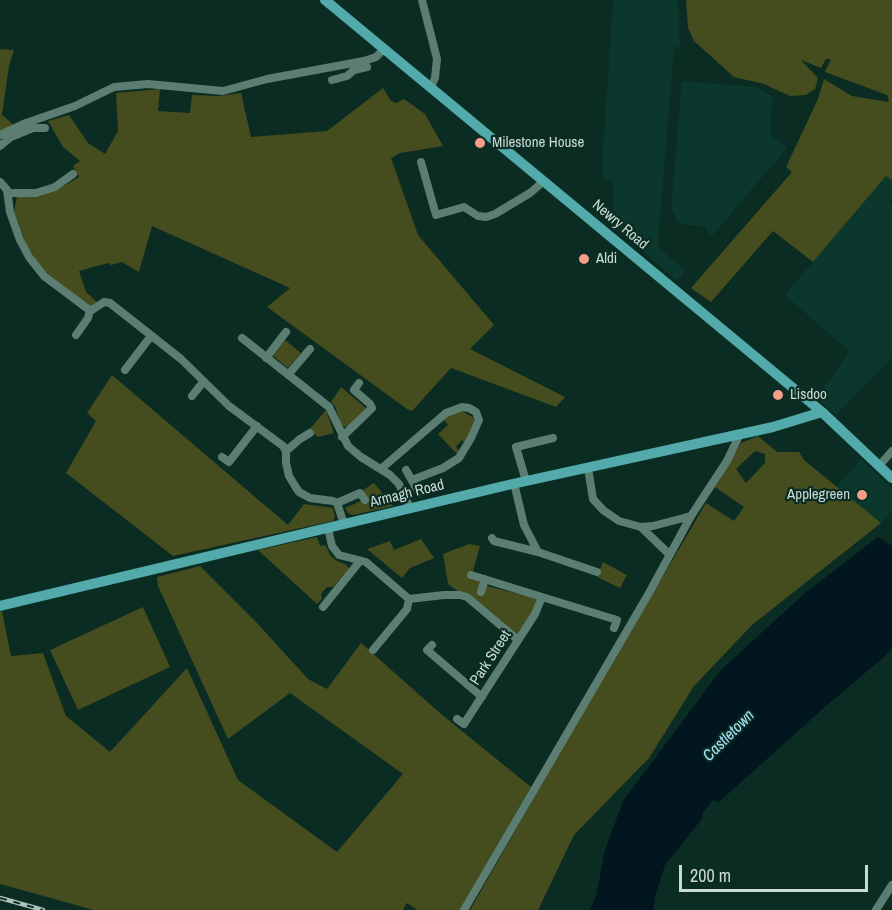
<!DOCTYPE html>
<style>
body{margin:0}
#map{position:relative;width:892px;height:910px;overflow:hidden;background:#0b2c23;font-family:"Archivo Narrow",sans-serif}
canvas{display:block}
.scale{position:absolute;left:679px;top:865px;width:189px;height:27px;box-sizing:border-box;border:3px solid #c9dad4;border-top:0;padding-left:8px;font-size:18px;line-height:21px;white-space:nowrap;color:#c9dad4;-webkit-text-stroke:4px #0b2c23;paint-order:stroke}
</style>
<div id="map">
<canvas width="892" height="910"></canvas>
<div class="scale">200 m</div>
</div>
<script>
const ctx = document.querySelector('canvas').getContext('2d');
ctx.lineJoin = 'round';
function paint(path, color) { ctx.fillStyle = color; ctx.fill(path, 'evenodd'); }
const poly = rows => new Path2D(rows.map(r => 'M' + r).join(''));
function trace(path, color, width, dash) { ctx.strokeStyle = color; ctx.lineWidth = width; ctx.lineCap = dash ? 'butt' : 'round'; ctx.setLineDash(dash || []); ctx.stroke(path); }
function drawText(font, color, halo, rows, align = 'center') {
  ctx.font = font + ' "Archivo Narrow",sans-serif'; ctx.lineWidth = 4.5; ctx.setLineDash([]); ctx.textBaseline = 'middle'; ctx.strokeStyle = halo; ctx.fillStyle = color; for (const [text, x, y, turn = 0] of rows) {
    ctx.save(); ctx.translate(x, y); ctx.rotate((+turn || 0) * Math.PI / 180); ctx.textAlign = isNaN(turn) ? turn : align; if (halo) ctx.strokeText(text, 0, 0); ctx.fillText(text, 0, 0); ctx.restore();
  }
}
paint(poly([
 [613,0,678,0,680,47,674,47,658,242,661,250,685,270,682,276,676,280,609,222,614,204,612,180,603,178,603,151],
 [682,81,757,87,772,96,771,136,787,148,711,237,705,226,686,225,678,222,671,209],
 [887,175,892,180,892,199,889,202,892,205,892,358,836,415,814,396,831,379,849,351,785,295],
 [861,459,892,488,892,511,881,523,836,487]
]), '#0b372c');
paint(poly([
 [686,0,892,0,892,180,886,176,813,262,773,231,711,302,691,288,792,172,786,167,818,99,824,79,852,96,889,102,887,95,825,72,831,59,826,59,821,68,801,60,818,78,815,89,806,95,790,96,764,84,734,77,694,41,688,28],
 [0,49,14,50,9,66,2,115,14,125,0,131],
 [383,88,391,101,396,103,404,99,425,114,443,146,400,153,391,158,418,235,494,325,470,349,565,397,556,407,451,368,412,411,407,409,267,307,290,288,152,226,139,272,122,262,111,265,108,263,79,271,86,292,97,302,90,308,40,267,27,246,14,212,17,196,57,190,79,177,73,166,80,161,63,147,48,121,69,115,88,143,105,154,118,131,116,93,160,89,158,111,190,113,192,95,219,96,241,93,251,137,327,131],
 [285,340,301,353,288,368,273,356],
 [112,375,288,525,304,504,333,508,335,517,333,521,173,556,66,473,96,421,87,413],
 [341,387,366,408,349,426,345,427,341,424,335,406,331,402],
 [326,410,334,433,318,437,309,430],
 [462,411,474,418,475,424,465,443,462,440,456,447,460,452,457,454,438,434,448,425,444,420,449,414],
 [758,436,777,452,799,452,804,460,881,523,752,625,694,686,649,758,574,835,538,910,470,910,570,735,706,503,734,521,744,507,715,487,741,443],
 [755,451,765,454,765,463,746,483,736,469],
 [374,483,393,506,354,515,349,514,345,508,368,498,363,490],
 [317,537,320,546,325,545,331,556,337,561,347,565,349,569,333,587,327,587,321,594,322,599,317,604,258,550],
 [421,539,434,558,410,568,402,578,367,549,390,541,394,550],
 [469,544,480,546,471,578,487,586,535,598,537,601,537,605,517,634,448,584,443,554],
 [603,562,627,575,620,588,597,577],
 [200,566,257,623,308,679,327,689,361,643,441,714,531,787,460,910,417,910,407,903,403,910,94,910,0,884,0,612,2,611,11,656,43,653,66,716,110,752,187,668,238,780,337,852,403,774,290,693,228,739,158,586,157,577],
 [143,607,170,667,78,710,50,650]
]), '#454c1e');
paint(poly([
 [878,537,892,546,892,648,884,657,826,706,719,802,713,800,703,812,702,819,665,865,655,896,653,910,590,910,596,897,605,850,623,801,721,670,805,593]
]), '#02161f');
trace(poly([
 [422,0,437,59,435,78,431,87],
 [332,80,347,76,354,70,367,67],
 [0,135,26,123,75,106,114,87,148,84,223,91,267,79,364,61,376,57,384,49],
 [0,146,11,137,33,128,45,128],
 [421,162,436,215,464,207,478,216,486,217,495,214,530,193,544,181],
 [0,182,7,190,10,212,20,240,29,257,44,276,88,309,92,310,104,302,110,303,181,359,229,406,283,446,286,451,286,463,289,476,295,486,299,492,310,498,333,501,337,503,344,524],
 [8,193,36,193,55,187,73,174],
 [76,335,88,318,90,310],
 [242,338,329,407,348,446,361,457,390,475,399,484,410,508],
 [266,358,286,332],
 [125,370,151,336],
 [288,375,310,349],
 [192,396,203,382],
 [342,437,372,408,370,404,354,390,359,383],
 [286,451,300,439,310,433],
 [222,457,229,462,257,426],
 [879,466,892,451],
 [382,468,446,413,462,407,469,408,476,412,479,420,471,438,459,458,443,468,412,480],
 [588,468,593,499,603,510,619,521,641,527,653,526,691,516],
 [406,470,419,493],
 [526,481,516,447,553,438],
 [514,483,524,525,538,552,597,572],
 [337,503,360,493,365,500],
 [641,527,670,555],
 [328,528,332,546,339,555,366,562,409,599,407,609,373,650],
 [492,538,494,541,538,552],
 [471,575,542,597],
 [481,592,485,579],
 [409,599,444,595,460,595,467,597,518,640],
 [323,607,360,561],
 [432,645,427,650,482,697],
 [457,719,464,724,535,614,542,597,617,620,614,628],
 [464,910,649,593,691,516,727,461,740,434],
 [876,910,892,885]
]), '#5c7d72', 8);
trace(poly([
 [325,0,822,412,892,478],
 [0,606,508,485,773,427,822,412]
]), '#52aaaa', 10);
const rail = poly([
 [0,898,43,910]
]);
trace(rail, '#aec2bb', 4.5);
trace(rail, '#0b2c23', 2, [7]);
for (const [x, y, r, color] of [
 [480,143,6,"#f49e8a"],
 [584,259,6,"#f49e8a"],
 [778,395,6,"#f49e8a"],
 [862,495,6,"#f49e8a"]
]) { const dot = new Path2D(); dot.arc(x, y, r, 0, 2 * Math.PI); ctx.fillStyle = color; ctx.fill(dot); trace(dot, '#0b2c23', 2); }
drawText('15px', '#c9dad4', '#0b2c23', [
 ["Milestone House",492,143],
 ["Aldi",596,259],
 ["Lisdoo",790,395],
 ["Applegreen",850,495,"right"]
], 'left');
drawText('15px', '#c9dad4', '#0b2c23', [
 ["Newry Road",620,225,40],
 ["Armagh Road",407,494,-14],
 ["Park Street",491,658,-57]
]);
drawText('italic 16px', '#aae1fb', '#0b2c23', [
 ["Castletown",729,736,-45]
]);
</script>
